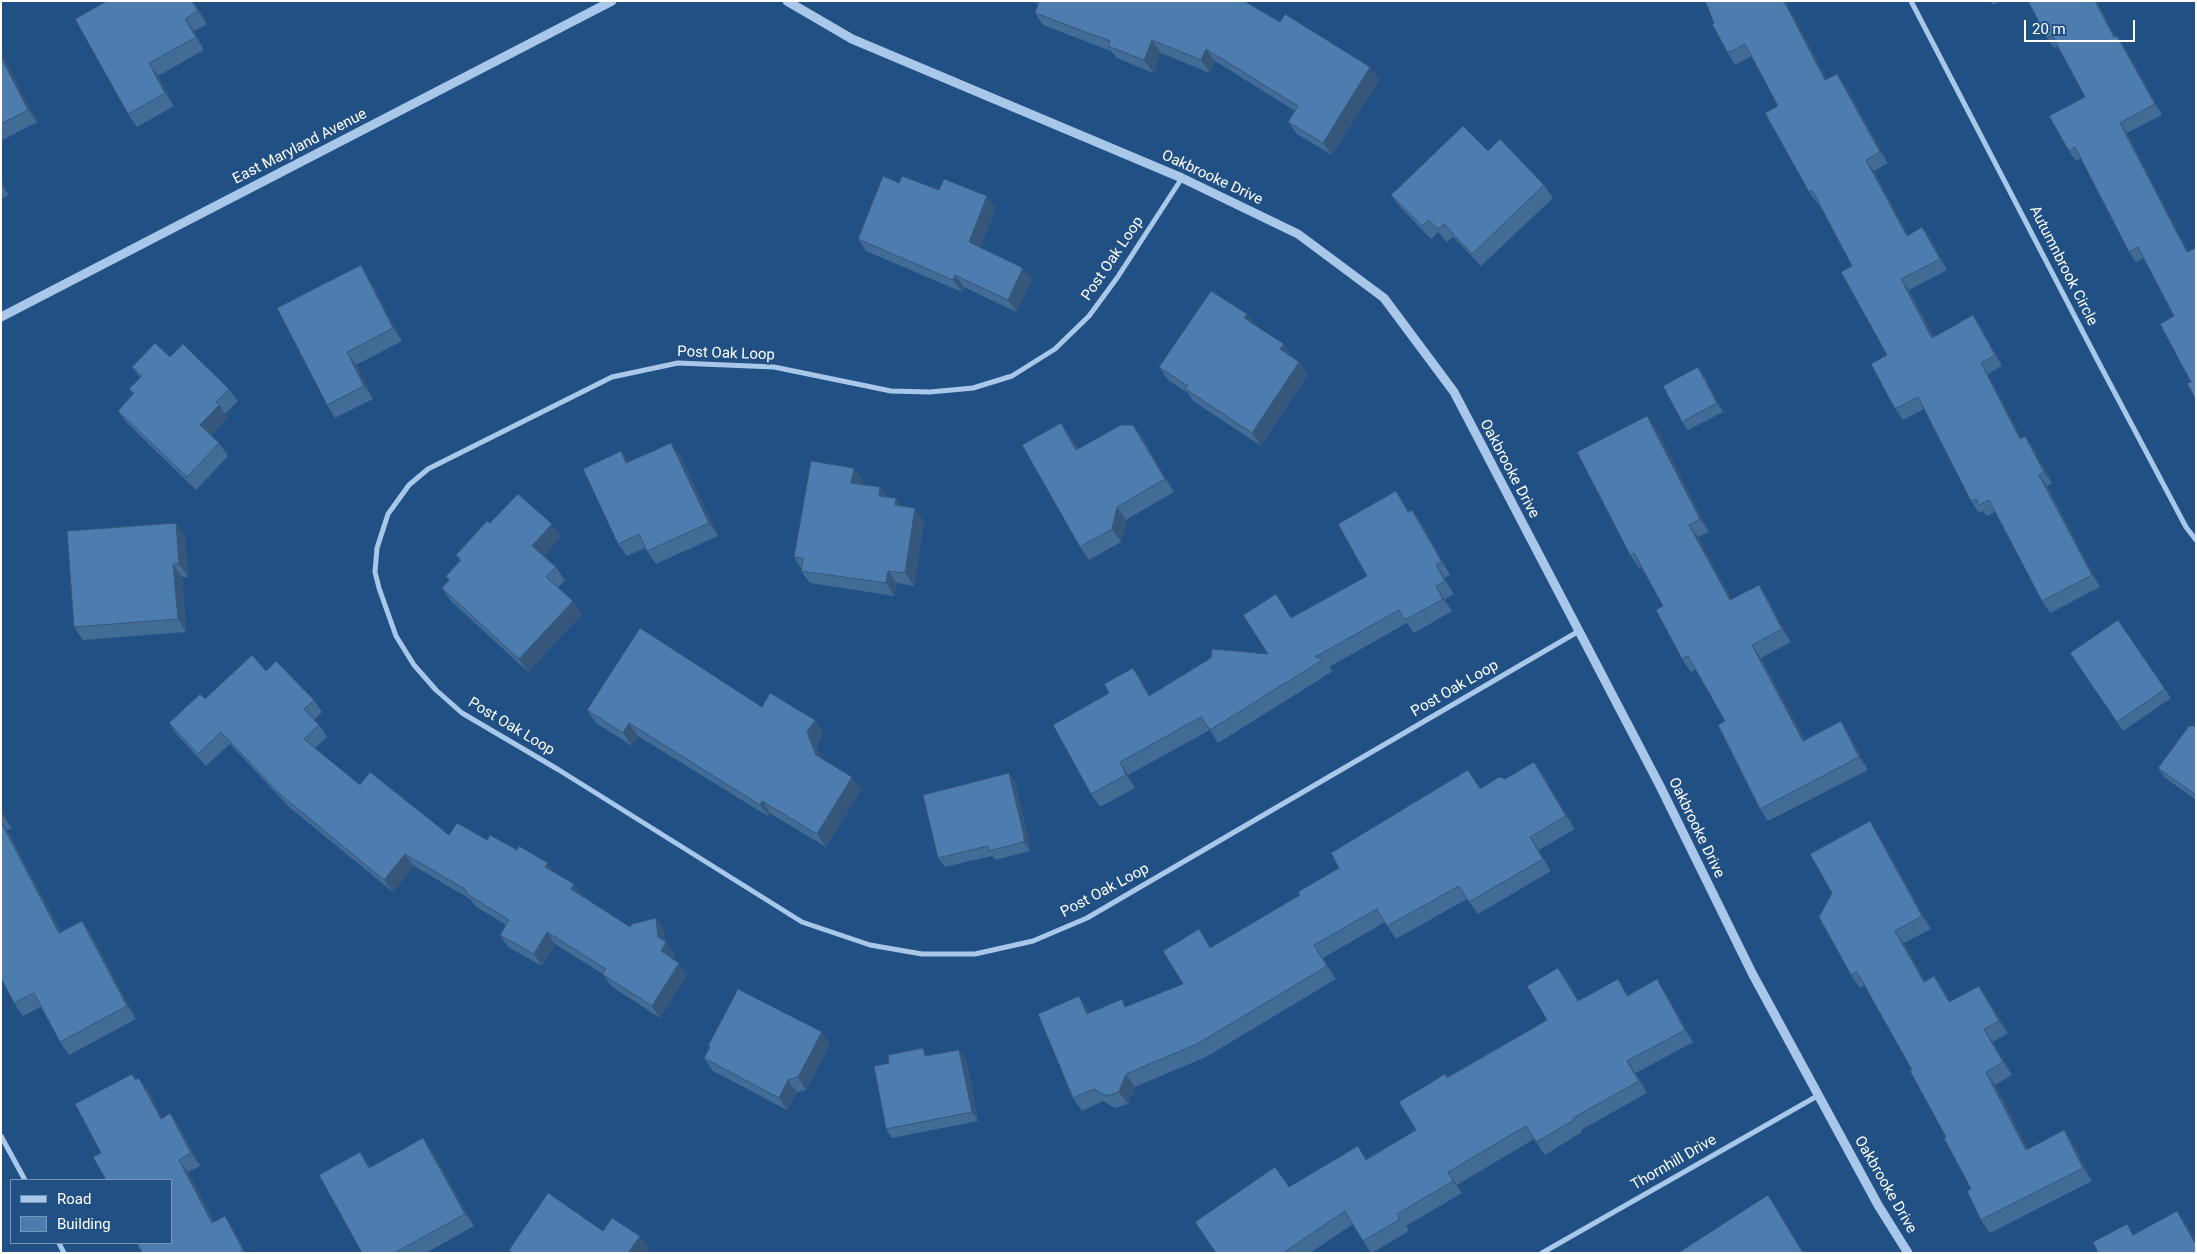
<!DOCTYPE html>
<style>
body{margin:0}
#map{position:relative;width:2197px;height:1254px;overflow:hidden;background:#215084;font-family:Roboto,sans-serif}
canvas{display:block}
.frame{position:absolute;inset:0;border:2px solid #fff;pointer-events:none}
.legend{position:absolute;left:10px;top:1179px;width:162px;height:65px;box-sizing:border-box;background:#215084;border:1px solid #7a96b5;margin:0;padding:6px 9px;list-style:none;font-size:15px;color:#fff}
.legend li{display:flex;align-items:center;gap:10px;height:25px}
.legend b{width:25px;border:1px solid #7a96b5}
.scale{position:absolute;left:2024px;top:20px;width:111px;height:22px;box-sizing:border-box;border:2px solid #fff;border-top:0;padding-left:6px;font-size:15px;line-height:18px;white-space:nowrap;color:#fff;-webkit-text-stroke:4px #215084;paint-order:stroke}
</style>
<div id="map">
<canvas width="2197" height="1254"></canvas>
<div class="frame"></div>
<ul class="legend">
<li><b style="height:6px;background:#a9c8e9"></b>Road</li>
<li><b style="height:14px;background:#4d7cae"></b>Building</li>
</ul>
<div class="scale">20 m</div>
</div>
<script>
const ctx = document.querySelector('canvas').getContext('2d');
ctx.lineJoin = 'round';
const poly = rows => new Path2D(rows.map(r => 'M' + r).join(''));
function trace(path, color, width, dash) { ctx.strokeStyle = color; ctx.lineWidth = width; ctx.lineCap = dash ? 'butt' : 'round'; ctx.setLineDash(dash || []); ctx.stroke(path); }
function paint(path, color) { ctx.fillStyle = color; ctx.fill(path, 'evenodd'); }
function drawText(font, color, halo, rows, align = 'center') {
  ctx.font = font + ' Roboto,sans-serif'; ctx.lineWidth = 4.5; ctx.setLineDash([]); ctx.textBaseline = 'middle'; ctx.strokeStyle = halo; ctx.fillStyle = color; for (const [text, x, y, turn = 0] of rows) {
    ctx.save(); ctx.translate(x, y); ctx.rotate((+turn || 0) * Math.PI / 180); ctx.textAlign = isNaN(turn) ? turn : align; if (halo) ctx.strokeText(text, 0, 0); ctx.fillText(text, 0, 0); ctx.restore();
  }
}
trace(poly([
 [1911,1,2099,363,2186,527,2196,540],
 [1182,178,1117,278,1089,316,1055,349,1012,376,973,388,930,392,891,391,774,367,678,363,612,377,428,469,409,485,388,514,377,548,375,572,379,588,396,636,414,665,436,690,462,713,559,770,802,922,870,945,922,954,975,954,1033,941,1087,918,1579,631],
 [1,1136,25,1180],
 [59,1243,64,1253],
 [1542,1253,1819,1095]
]), '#a9c8e9', 5);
trace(poly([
 [787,1,852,39,1182,178,1298,234,1384,298,1454,392,1660,786,1752,973,1878,1205,1908,1253],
 [1,317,612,1]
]), '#a9c8e9', 9);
paint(poly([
 [107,1,194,1,207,24,194,31,204,50,158,76,174,106,137,127,128,114],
 [1031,1,1244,1,1280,22,1370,67,1379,80,1332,155,1297,134,1288,122,1295,111,1215,61,1210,73,1161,53,1153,73,1117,58,1111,51,1043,25,1035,13,1038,4],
 [1705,1,1786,1,1826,79,1845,85,1888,163,1874,171,1908,235,1922,227,1930,238,1947,270,1909,290,1934,337,1981,327,2002,366,1988,374,2021,438,2025,436,2033,447,2052,483,2047,486,2100,587,2050,613,2042,601,1995,512,1987,516,1983,511,1979,513,1971,501,1924,409,1903,420,1895,409,1887,355,1852,266,1818,202,1817,203,1809,192,1778,106,1752,56,1735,65,1728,53],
 [1990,1,2001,1,1993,5],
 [2028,1,2097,1,2115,37,2117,36,2124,46,2162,115,2127,133,2188,252,2196,248,2196,400,2187,383,2191,382,2160,324,2174,316,2143,258,2136,262,2129,252,2081,158,2076,161,2069,151,2049,116,2085,97,2057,46,2054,48,2047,38],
 [1,53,37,122,1,141],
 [1488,151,1544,185,1553,198,1481,266,1453,237,1447,242,1438,232,1431,239,1400,207,1391,195],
 [1,181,9,195,1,199],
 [939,190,996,208,980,247,1032,280,1016,312,964,287,962,292,866,251,858,239],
 [369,278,402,341,356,365,373,399,335,418,327,405],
 [1247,314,1254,324,1292,357,1299,362,1308,374,1261,446,1193,401,1188,393,1168,380,1159,367],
 [170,357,229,389,238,401,225,414,228,417,211,436,219,443,228,456,196,490,127,423,118,411,133,394,129,389,140,378,132,367],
 [1704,376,1723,412,1688,430,1682,422],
 [1133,425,1142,437,1174,492,1126,520,1121,542,1089,560,1080,547,1070,436,1078,449],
 [1656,428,1709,532,1698,537,1731,599,1759,585,1767,598,1791,642,1761,658,1805,740,1849,734,1868,770,1768,821,1760,809,1725,721,1696,669,1691,672,1682,659,1663,606,1641,567,1639,568,1630,555],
 [680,455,718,536,656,564,645,548,627,556,618,544,628,462],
 [854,468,863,481,862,484,887,497,924,521,914,586,897,583,894,596,810,583,801,571,801,568,794,557],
 [1396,491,1409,511,1421,522,1450,575,1445,578,1454,594,1445,599,1452,611,1414,633,1407,623,1329,667,1333,671,1218,743,1210,730,1128,775,1135,788,1100,807,1091,794,1109,693,1133,668,1142,681,1150,696,1268,654,1276,594,1291,618,1367,576],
 [490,523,561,537,543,556,556,567,565,580,558,587,573,601,582,614,528,672,450,600,442,588,449,580,446,576,460,561,456,555],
 [185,535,188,577,182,577,186,632,83,640,74,627],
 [2118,620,2171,698,2123,731,2070,653],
 [266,671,314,700,322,712,314,720,319,725,327,737,315,748,360,785,449,835,487,840,555,873,574,884,582,896,630,927,664,930,665,942,675,954,672,959,687,975,660,1018,611,986,603,974,555,944,542,966,508,947,500,935,506,925,475,906,470,899,414,866,393,892,289,807,230,744,206,766,177,735,169,723,205,699],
 [587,710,815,720,823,733,816,745,821,758,861,790,826,847,771,814,769,817,638,736,632,746,596,723],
 [2196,726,2196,800,2164,777,2158,768],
 [1543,775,1575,829,1539,850,1551,871,1478,914,1467,899,1396,939,1385,922,1323,958,1336,979,1206,1057,1135,1087,1128,1104,1115,1108,1103,1101,1082,1111,1073,1098,1079,996,1088,1009,1090,1013,1127,1007,1183,984,1199,929,1211,948,1300,895,1339,868,1477,783,1481,788,1505,779],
 [1015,782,1030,844,1030,851,995,860,992,856,945,867,938,858],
 [1,809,11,828,7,830,61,932,91,934,136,1019,69,1055,60,1042,41,1007,23,1016,14,1003,1,978],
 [1878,834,1931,929,1904,943,1925,981,1934,976,1943,989,1950,1002,1988,999,2008,1033,1993,1042,2012,1075,1995,1085,2028,1149,2064,1130,2073,1143,2092,1181,1990,1233,1981,1220,1971,1189,1946,1137,1912,1070,1865,985,1860,988,1851,975,1832,893],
 [1567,980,1579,1001,1626,991,1629,995,1665,992,1693,1042,1636,1073,1647,1093,1581,1130,1582,1132,1545,1155,1534,1139,1457,1185,1462,1193,1406,1226,1409,1231,1372,1253,1371,1253,1363,1241,1353,1224,1310,1253,1216,1253,1289,1187,1366,1159,1416,1130,1447,1077,1547,1020],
 [830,1045,806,1090,797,1092,787,1110,713,1071,704,1058,710,1048,708,1046],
 [928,1056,966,1058,978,1121,892,1138,886,1129],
 [132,1074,136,1079,148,1090,162,1118,179,1126,200,1166,188,1172,214,1222,233,1229,246,1253,142,1253,101,1153],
 [432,1151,474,1226,426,1253,362,1253,369,1164,370,1167]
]), '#426b96');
paint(poly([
 [192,1,194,1,207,24,198,11],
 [1784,1,1786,1,1833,91,1825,80],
 [2095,1,2097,1,2121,47,2114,37],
 [185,19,194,31,204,50,196,37],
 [2117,36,2124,46,2162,115,2155,104],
 [1152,40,1161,53,1153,73,1144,60],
 [1206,49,1215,61,1210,73,1201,60],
 [1,53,3,55,37,122,28,110,1,57],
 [149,63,158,76,174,106,165,93],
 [1370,67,1379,80,1332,155,1323,143],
 [1837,74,1845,85,1888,163,1880,152],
 [2120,123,2127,133,2194,262,2187,252],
 [1866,160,1874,171,1915,247,1907,236],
 [1,181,9,195,1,185],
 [987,196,996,208,977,254,969,242],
 [1922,227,1930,238,1947,270,1940,259],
 [361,265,369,278,402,341,393,328],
 [1023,268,1032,280,1016,312,1008,300],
 [955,275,964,287,962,292,953,280],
 [1901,279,1909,290,1940,349,1932,338],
 [1247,314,1256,327,1244,318],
 [1973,315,1981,327,2002,366,1995,355],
 [1284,344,1292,357,1280,349],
 [347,352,356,365,373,399,364,386],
 [1299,362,1308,374,1261,446,1252,433],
 [1981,363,1988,374,2028,450,2020,439],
 [1698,367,1704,376,1723,412,1717,403],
 [219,405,228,417,209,438,200,425],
 [1647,416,1656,428,1709,532,1700,519],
 [1061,423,1070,436,1085,463,1076,450],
 [1133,425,1142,437,1174,492,1165,479],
 [2025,436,2033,447,2052,483,2044,472],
 [671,443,680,455,718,536,709,523],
 [621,451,630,464,626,463],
 [854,468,863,481,860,496,851,483],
 [2039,475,2047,486,2100,587,2092,575],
 [880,487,889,500,879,496],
 [1396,491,1405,504,1416,525,1408,512],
 [896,498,905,511,895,505],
 [1117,507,1126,520,1121,542,1112,529],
 [915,508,924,521,914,586,905,573],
 [1412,510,1421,522,1450,575,1442,562],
 [176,523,185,535,188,577,179,564],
 [552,524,561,537,541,559,532,546],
 [1689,525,1698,537,1739,613,1730,600],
 [173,564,182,577,186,632,178,619],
 [1436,565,1445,578,1454,594,1445,581],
 [888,571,897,583,894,596,886,583],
 [1759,585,1767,598,1791,642,1782,629],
 [1436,586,1445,599,1452,611,1443,599],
 [573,601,582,614,528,672,519,659],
 [1752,645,1761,658,1812,753,1803,741],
 [1133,668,1142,681,1158,709,1149,696],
 [815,720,823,733,816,745,825,767,816,755,807,732],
 [1841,721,1849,734,1868,770,1859,757],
 [629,723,638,736,632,746,623,733],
 [1120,762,1128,775,1135,788,1126,775],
 [1534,762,1543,775,1575,829,1566,816],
 [1009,773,1015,782,1030,844,1030,851,1024,842],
 [852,777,861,790,826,847,817,834],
 [762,801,771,814,769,817,760,805],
 [1,809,11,828,1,814],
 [1,821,7,830,68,946,59,933],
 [1870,821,1878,834,1931,929,1922,916],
 [1530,837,1539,850,1551,871,1543,859],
 [405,854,414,866,393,892,384,880],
 [548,863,556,875,545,867],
 [574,884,582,896,579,901,571,889],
 [656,918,664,930,666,943,666,942,675,954,669,963,661,951,658,937],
 [82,921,91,934,136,1019,127,1006],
 [1199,929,1208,942,1219,961,1210,948],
 [1895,931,1904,943,1933,995,1924,982],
 [547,932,555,944,542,966,534,954],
 [1314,945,1323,958,1336,979,1327,966],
 [679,963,687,975,660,1018,652,1006],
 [1558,968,1567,980,1586,1013,1578,1001],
 [1934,976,1943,989,1958,1015,1949,1002],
 [1618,979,1626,991,1636,1008,1627,996],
 [1657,979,1665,992,1693,1042,1685,1030],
 [1979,986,1988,999,2008,1033,1999,1021],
 [1079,996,1088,1009,1096,1027,1087,1014],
 [1984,1029,1993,1042,2012,1075,2003,1062],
 [822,1032,830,1045,806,1090,798,1077],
 [923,1048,929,1057,925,1056],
 [959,1050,966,1058,978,1121,972,1112],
 [1627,1061,1636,1073,1647,1093,1639,1081],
 [1986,1072,1995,1085,2035,1163,2026,1150],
 [1126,1074,1135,1087,1128,1104,1119,1092],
 [139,1078,148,1090,170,1131,161,1119],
 [788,1080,797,1092,787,1110,779,1098],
 [170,1113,179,1126,200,1166,191,1153],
 [2064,1130,2073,1143,2092,1181,2083,1168],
 [423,1138,432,1151,474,1226,465,1214],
 [360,1152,369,1164,378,1181,369,1168],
 [179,1160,188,1172,221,1236,212,1223],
 [1448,1172,1457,1185,1462,1193,1453,1181],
 [1768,1195,1777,1208,1804,1253,1803,1253],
 [2177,1211,2186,1223,2196,1241,2196,1245],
 [225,1216,233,1229,246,1253,245,1253,243,1250],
 [640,1236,649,1249,646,1253,628,1253]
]), '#36577a');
const building = poly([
 [107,1,192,1,198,11,185,19,196,37,149,63,165,93,128,114,75,19,107,1],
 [1039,1,1244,1,1280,22,1285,14,1370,67,1323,143,1288,122,1298,106,1206,49,1201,60,1152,40,1144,60,1108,46,1110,41,1035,13,1039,1],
 [1705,1,1784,1,1825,80,1837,74,1880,152,1866,160,1907,236,1922,227,1940,259,1901,279,1932,338,1973,315,1995,355,1981,363,2020,439,2025,436,2044,472,2039,475,2092,575,2042,601,1989,500,1979,505,1976,499,1971,501,1918,397,1895,409,1871,364,1887,355,1841,272,1852,266,1812,190,1809,192,1765,113,1778,106,1745,44,1728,53,1712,24,1714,23,1705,1],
 [2028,1,2095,1,2114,37,2117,36,2155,104,2120,123,2187,252,2196,248,2196,400,2187,383,2191,382,2160,324,2174,316,2138,247,2129,252,2075,147,2069,151,2049,116,2085,97,2052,35,2047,38,2028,1],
 [1,57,28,110,1,124,1,57],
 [1463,126,1488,151,1500,139,1544,185,1472,254,1444,224,1438,229,1429,220,1422,226,1391,195,1463,126],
 [883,176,899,183,902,176,939,190,944,179,987,196,969,242,1023,268,1008,300,955,275,953,280,858,239,883,176],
 [361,265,393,328,347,352,364,386,327,405,277,308,361,265],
 [1211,291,1247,314,1244,318,1284,344,1280,349,1299,362,1252,433,1184,388,1188,386,1159,367,1211,291],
 [155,343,170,357,183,344,229,389,216,402,219,405,200,425,219,443,187,477,118,411,134,393,129,389,142,376,132,367,155,343],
 [1698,367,1717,403,1682,422,1663,386,1698,367],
 [1647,416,1700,519,1689,525,1730,600,1759,585,1782,629,1752,645,1803,741,1841,721,1859,757,1760,809,1718,725,1725,721,1688,656,1682,659,1656,610,1663,606,1634,553,1630,555,1577,452,1647,416],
 [1061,423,1076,450,1121,425,1133,425,1165,479,1117,507,1112,529,1080,547,1022,445,1061,423],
 [671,443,709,523,647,551,639,534,618,544,583,469,621,451,626,463,671,443],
 [811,461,854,468,851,483,880,487,879,496,896,498,895,505,915,508,905,573,888,571,886,583,801,571,803,558,794,557,811,461],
 [1396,491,1408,512,1412,510,1442,562,1436,565,1445,581,1436,586,1443,599,1405,620,1399,610,1315,657,1324,659,1210,730,1201,717,1120,762,1126,775,1091,794,1053,725,1109,693,1104,684,1133,668,1149,696,1211,658,1212,649,1268,654,1243,615,1276,594,1291,618,1367,576,1338,524,1396,491],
 [518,494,552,524,532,546,556,567,546,577,573,601,519,659,442,588,449,580,446,576,461,560,456,555,487,521,490,523,518,494],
 [176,523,179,564,173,564,178,619,74,627,67,531,176,523],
 [2118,620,2165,689,2117,722,2070,653,2118,620],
 [640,628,762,707,770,693,815,720,807,732,816,755,852,777,817,834,762,801,760,805,629,723,623,733,587,710,640,628],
 [252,655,266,671,276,661,314,700,304,709,319,725,304,739,360,785,370,772,449,835,457,823,487,840,490,835,517,850,519,846,548,863,545,867,574,884,571,889,630,927,632,924,656,918,658,937,666,942,661,951,679,963,652,1006,602,974,606,969,547,932,534,954,500,935,509,920,467,894,465,889,405,854,384,880,281,795,221,732,198,754,169,723,200,694,205,699,252,655],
 [2189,726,2196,726,2196,795,2158,768,2189,726],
 [1534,762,1566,816,1530,837,1543,859,1469,902,1459,886,1387,926,1377,909,1314,945,1327,966,1197,1044,1126,1074,1119,1092,1106,1096,1094,1089,1073,1098,1038,1014,1079,996,1087,1014,1122,999,1125,1007,1183,984,1163,951,1199,929,1210,948,1300,895,1298,892,1339,868,1331,853,1468,770,1480,789,1499,777,1505,779,1534,762],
 [1009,773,1024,836,1024,842,989,851,988,846,938,858,923,795,1009,773],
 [1870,821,1922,916,1895,931,1924,982,1934,976,1949,1002,1979,986,1999,1021,1984,1029,2003,1062,1986,1072,2026,1150,2064,1130,2083,1168,1981,1220,1967,1191,1971,1189,1944,1138,1946,1137,1910,1071,1912,1070,1857,972,1851,975,1819,917,1832,893,1810,854,1870,821],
 [1,822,59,933,82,921,127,1006,60,1042,34,993,14,1003,1,978,1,822],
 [1558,968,1578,1001,1618,979,1627,996,1657,979,1685,1030,1627,1061,1639,1081,1573,1118,1574,1120,1536,1142,1526,1126,1448,1172,1453,1181,1397,1214,1400,1219,1363,1241,1345,1211,1283,1253,1216,1253,1195,1222,1275,1167,1289,1187,1358,1146,1366,1160,1416,1130,1399,1102,1445,1074,1447,1078,1547,1020,1527,986,1558,968],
 [738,989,822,1032,798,1077,788,1080,779,1098,704,1058,710,1047,708,1046,738,989],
 [923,1048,925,1056,959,1050,972,1112,886,1129,874,1066,889,1063,888,1055,923,1048],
 [132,1074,135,1080,139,1078,161,1119,170,1113,191,1153,179,1160,212,1223,225,1216,243,1250,239,1253,142,1253,137,1243,171,1243,171,1180,106,1180,93,1157,101,1153,75,1104,132,1074],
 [423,1138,465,1214,394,1253,362,1253,319,1175,360,1152,369,1168,423,1138],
 [548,1193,603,1231,612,1218,640,1236,628,1253,512,1253,509,1250,548,1193],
 [1768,1195,1803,1253,1678,1253,1768,1195],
 [2177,1211,2196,1245,2196,1253,2098,1253,2093,1242,2127,1224,2133,1235,2177,1211]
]);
paint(building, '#4d7cae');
trace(building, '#36577a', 1);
drawText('15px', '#fff', '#215084', [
 ["East Maryland Avenue",300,147,-27],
 ["Oakbrooke Drive",1212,178,25],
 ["Post Oak Loop",1113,259,-56],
 ["Autumnbrook Circle",2063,266,63],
 ["Post Oak Loop",726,354,2],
 ["Oakbrooke Drive",1509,469,62],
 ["Post Oak Loop",1455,689,-30],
 ["Post Oak Loop",511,727,31],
 ["Oakbrooke Drive",1696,828,64],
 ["Post Oak Loop",1105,891,-28],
 ["Thornhill Drive",1674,1163,-30],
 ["Oakbrooke Drive",1885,1185,60]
]);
</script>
